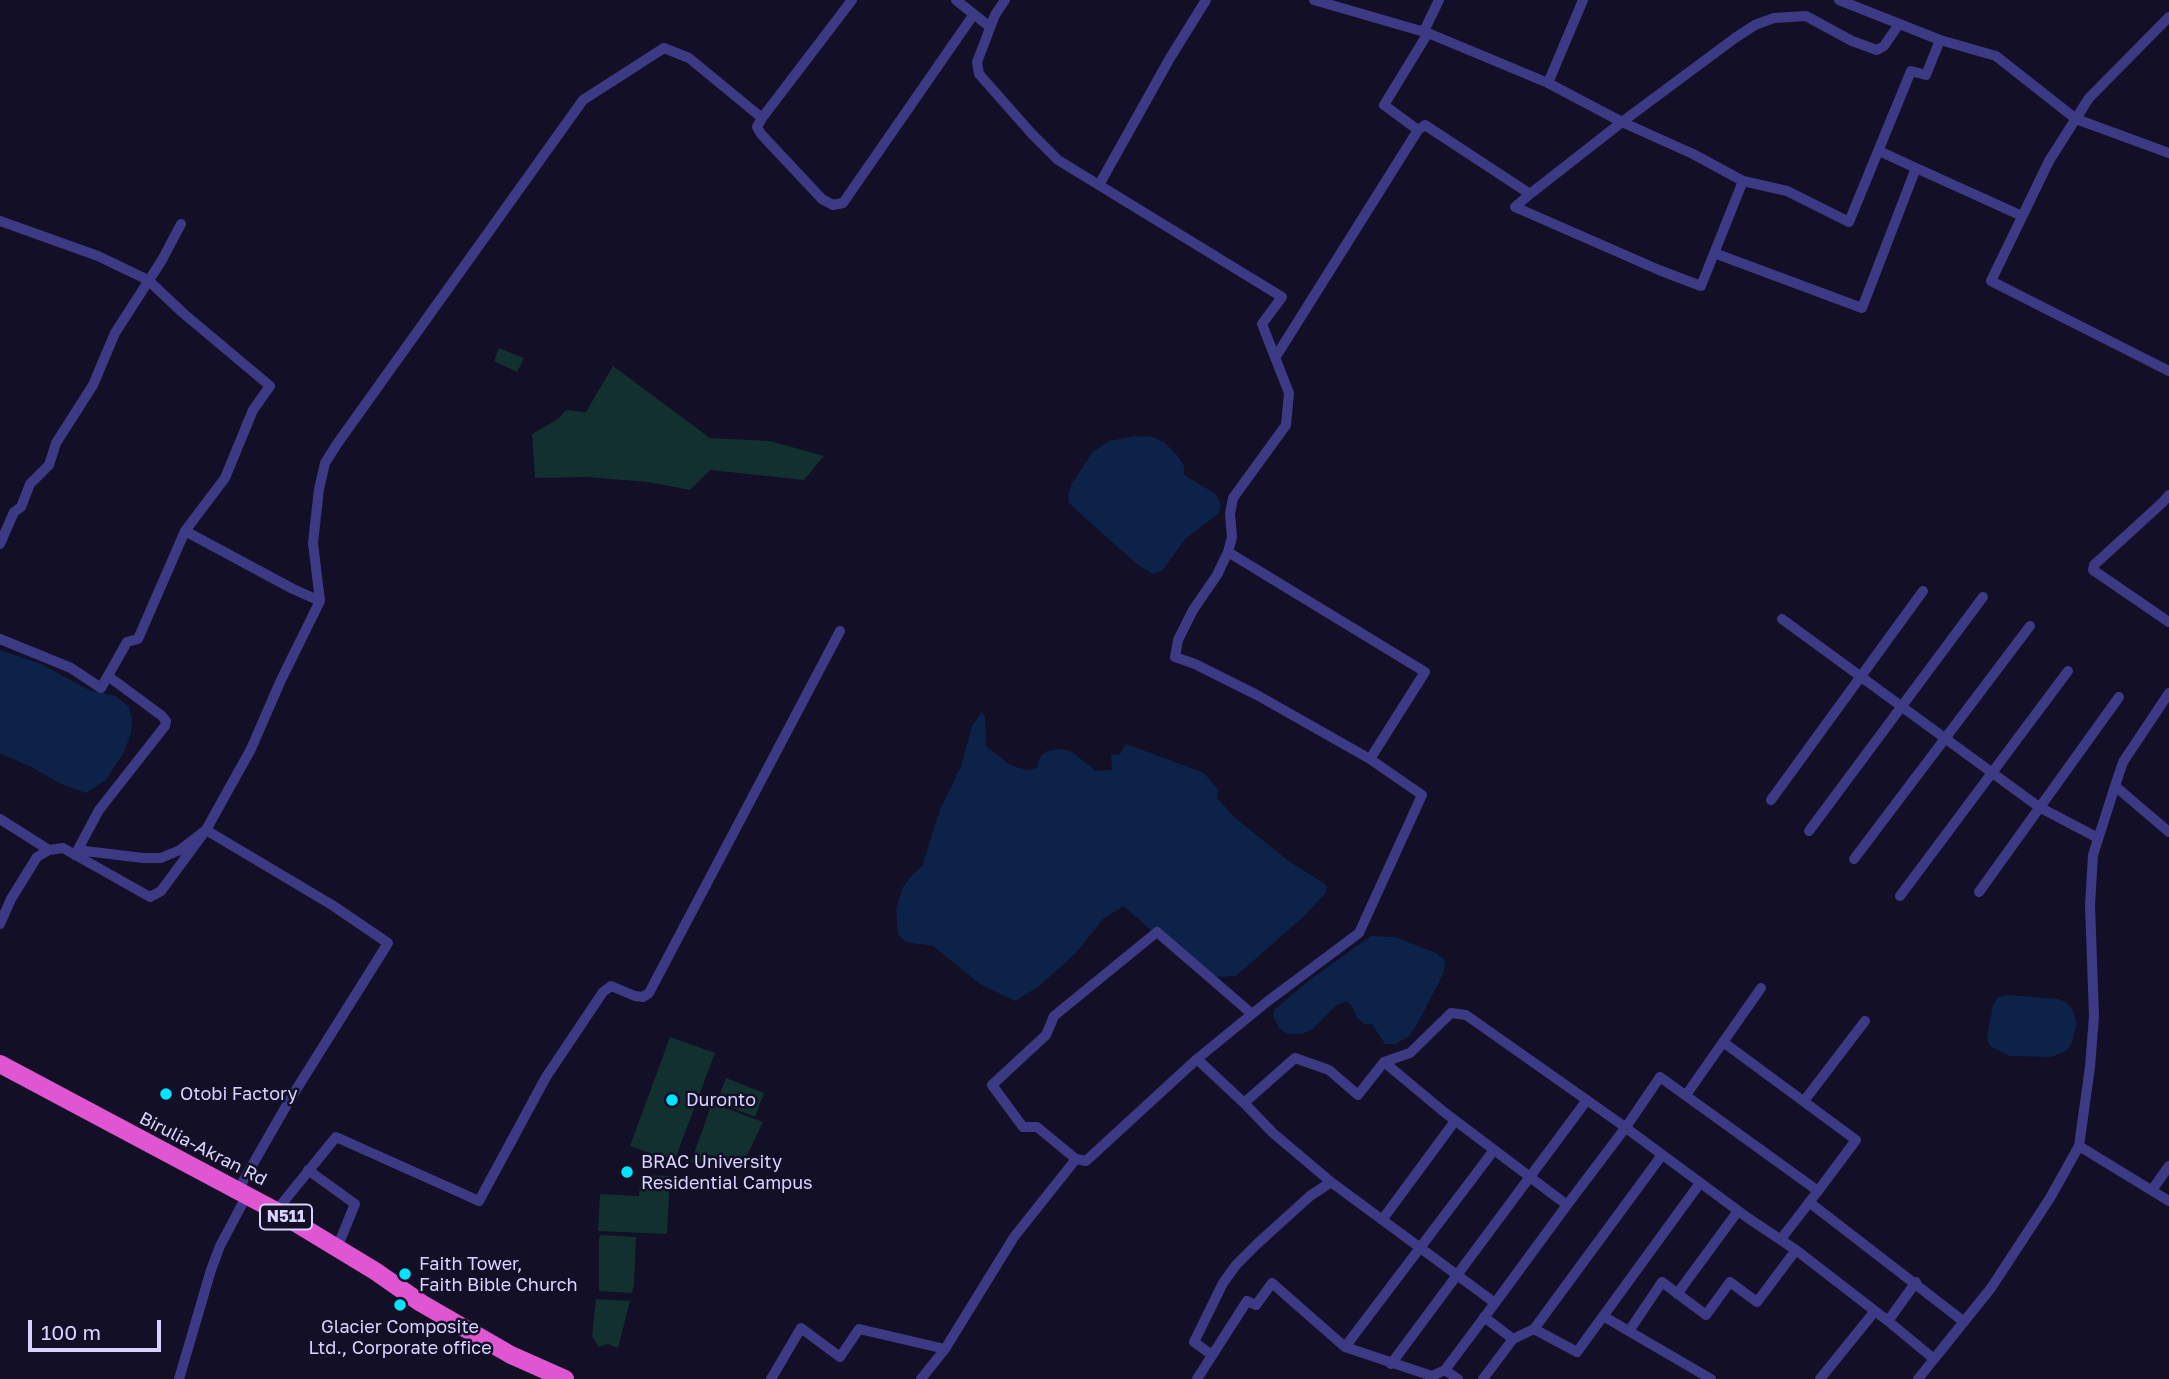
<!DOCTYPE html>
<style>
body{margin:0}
#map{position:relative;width:2169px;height:1379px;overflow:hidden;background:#130f26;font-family:"Golos Text",sans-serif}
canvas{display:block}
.scale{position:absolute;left:28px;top:1320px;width:133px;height:32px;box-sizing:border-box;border:4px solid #d9d4ff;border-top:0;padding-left:9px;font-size:21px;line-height:24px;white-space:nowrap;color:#d9d4ff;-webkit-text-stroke:5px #130f26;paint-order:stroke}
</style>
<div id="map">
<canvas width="2169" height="1379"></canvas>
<div class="scale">100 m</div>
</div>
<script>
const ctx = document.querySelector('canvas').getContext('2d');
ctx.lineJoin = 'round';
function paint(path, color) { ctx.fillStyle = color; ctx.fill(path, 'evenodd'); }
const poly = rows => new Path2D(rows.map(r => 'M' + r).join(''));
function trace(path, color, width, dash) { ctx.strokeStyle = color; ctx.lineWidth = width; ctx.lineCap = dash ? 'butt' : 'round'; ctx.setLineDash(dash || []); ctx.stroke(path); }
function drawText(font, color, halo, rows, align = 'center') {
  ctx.font = font + ' "Golos Text",sans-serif'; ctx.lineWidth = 5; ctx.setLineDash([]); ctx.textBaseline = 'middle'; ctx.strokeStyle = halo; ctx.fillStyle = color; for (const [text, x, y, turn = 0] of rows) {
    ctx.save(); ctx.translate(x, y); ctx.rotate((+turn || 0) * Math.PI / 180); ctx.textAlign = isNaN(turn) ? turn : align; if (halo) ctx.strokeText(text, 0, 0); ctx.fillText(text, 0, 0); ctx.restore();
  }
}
paint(poly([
 [499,348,524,358,517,372,494,361],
 [613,366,710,438,770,441,824,456,804,480,710,470,690,490,648,482,586,477,535,478,532,434,558,419,566,410,586,412],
 [670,1037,715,1053,674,1162,630,1146],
 [726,1078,764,1093,755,1117,717,1102],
 [712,1103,763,1122,742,1166,691,1162],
 [641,1175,670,1176,667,1234,598,1231,600,1194,639,1196],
 [601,1235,636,1237,634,1285,632,1293,599,1291,599,1238],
 [596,1299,630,1301,618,1348,608,1344,599,1347,592,1336]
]), '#12302f');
paint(poly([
 [1136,436,1153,437,1164,442,1177,455,1184,466,1184,475,1216,494,1221,506,1218,514,1185,539,1162,571,1153,574,1137,564,1084,517,1069,503,1068,495,1071,485,1092,453,1109,441],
 [0,650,41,664,91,691,116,696,129,707,132,720,131,733,124,752,106,780,86,793,61,784,33,768,0,753],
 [982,712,985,717,986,746,1010,765,1026,770,1037,768,1041,756,1047,751,1063,749,1072,752,1096,771,1112,770,1111,755,1120,754,1126,744,1204,773,1218,790,1217,798,1234,817,1290,862,1322,882,1327,886,1326,893,1301,919,1236,976,1215,977,1155,934,1124,906,1104,918,1076,953,1038,987,1015,1001,980,984,933,946,906,942,898,934,896,909,903,887,912,875,922,866,940,810,961,766,972,726],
 [1371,936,1395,937,1436,953,1445,960,1444,972,1418,1023,1409,1036,1396,1044,1385,1044,1372,1024,1364,1024,1357,1018,1352,1006,1346,1001,1335,1006,1313,1029,1302,1034,1287,1034,1279,1028,1273,1015,1275,1009,1311,979],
 [2008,995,2058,999,2067,1003,2073,1010,2077,1024,2071,1045,2066,1051,2052,1057,2010,1056,1990,1046,1987,1038,1993,1005,1998,997]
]), '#0c2248');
trace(poly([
 [956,0,990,27],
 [1314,0,1428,33],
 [1839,0,1940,40],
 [2169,17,2089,98,2049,161,1991,281,2169,371],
 [1424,31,1439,0],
 [1548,83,1583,0],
 [762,118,757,127,761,134,822,199,833,205,843,203,974,14],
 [1418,130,1384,105,1428,33,1548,83,1622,122,1735,38,1755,25,1774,18,1806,16,1852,41,1877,50,1884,46,1899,24],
 [1916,168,2022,216],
 [1099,185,1170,58,1206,0],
 [1530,194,1515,207,1659,270,1701,286,1743,181],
 [0,221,98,256,148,280,183,313,270,386,253,410,225,478,185,531],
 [1714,253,1862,308,1916,168,1879,151],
 [1275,358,1418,130,1425,125,1530,194,1622,122,1693,154,1743,181,1787,191,1849,222,1911,71,1926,75,1940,40,1996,56,2076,119,2169,153],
 [2169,495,2163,502,2094,565,2093,570,2169,622],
 [0,544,14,512,21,507,30,484,49,465,56,443,93,385,115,333,162,260,181,224],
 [1228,552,1425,672,1370,759],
 [1782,619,2039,807,2098,838],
 [0,639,71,668,101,688,127,642,138,639,185,531,293,589,320,601],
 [2115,786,2123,762,2169,693],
 [1771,800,1923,591],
 [0,819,49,850],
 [1809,831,1983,597],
 [75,855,85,851,143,858,161,858,180,850,206,830,332,905,388,943,289,1101,238,1190],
 [75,855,99,810,165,726,166,721,162,716,108,676],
 [1854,859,2030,626],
 [1979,892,2119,697],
 [1900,896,2068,671],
 [0,924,11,899,37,857,49,850,63,848,150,897,161,891,206,830,251,749,281,680,320,601,313,543,319,489,325,463,337,444,583,100,664,48,689,58,762,118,852,0],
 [1723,1042,1856,1140,1818,1191],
 [1197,1059,1244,1103,1295,1058,1329,1070,1358,1095,1384,1062,1444,1112,1567,1205,1495,1303,1331,1182,1273,1133,1244,1103],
 [1384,1062,1410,1053,1451,1013,1466,1015,1618,1122,1748,1218,1796,1250,1888,1321,1934,1359,1918,1379],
 [1686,1095,1761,988],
 [1804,1101,1865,1021],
 [2079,1146,2169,1201],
 [1662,1155,1534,1329,1577,1352,1700,1183],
 [1076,1159,1037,1127,1023,1127,992,1085,1046,1035,1054,1016,1157,932,1252,1014],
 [308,1170,355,1204,337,1248],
 [2152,1190,2169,1166],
 [1809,1202,1963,1321],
 [1567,1205,1626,1127,1660,1077,1818,1191,1781,1239],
 [276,1211,336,1137,479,1201,546,1077,603,992,611,986,635,996,643,997,649,993,840,631],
 [1382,1220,1455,1121],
 [1677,1294,1738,1211],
 [1603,1316,1711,1379],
 [1484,1317,1513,1339],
 [1888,1321,1916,1282],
 [1629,1331,1662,1282,1706,1315,1730,1282,1757,1302,1796,1250],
 [1345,1347,1494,1150],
 [1212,1355,1194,1342,1223,1283,1236,1265,1257,1244,1310,1196,1331,1182],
 [1934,1359,1991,1288,2050,1198,2079,1146,2090,1067,2094,1016,2090,905,2093,855,2115,786,2169,832],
 [1391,1364,1587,1100],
 [1445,1370,1458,1379],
 [179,1379,211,1270,220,1246,247,1195],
 [771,1379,801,1328,840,1357,859,1329,945,1349],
 [921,1379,945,1349,1014,1237,1076,1159,1086,1161,1197,1059,1268,1001,1359,933,1422,795,1370,759,1257,695,1195,664,1175,657,1178,640,1193,610,1217,575,1228,552,1232,537,1230,514,1233,498,1286,425,1289,393,1262,324,1282,297,1058,160,1032,134,979,74,977,62,995,15,1005,0],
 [1197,1379,1247,1301,1256,1305,1272,1283,1345,1347,1432,1376,1445,1370,1495,1303],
 [1483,1379,1513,1339,1534,1329],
 [1820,1379,1875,1311]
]), '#3d3a85', 10);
trace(poly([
 [0,1064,276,1211,375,1271,421,1303,511,1355,565,1379]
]), '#e055d1', 18);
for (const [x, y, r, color] of [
 [166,1094,7,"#00e5ff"],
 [672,1100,7,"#00e5ff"],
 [627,1172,7,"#00e5ff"],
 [405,1274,7,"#00e5ff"],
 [400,1305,7,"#00e5ff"]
]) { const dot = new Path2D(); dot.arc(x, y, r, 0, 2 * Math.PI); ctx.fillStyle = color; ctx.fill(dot); trace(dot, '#130f26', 2.5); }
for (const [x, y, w] of [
 [286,1217,52]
]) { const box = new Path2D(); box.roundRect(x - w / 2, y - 12.5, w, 25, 5); ctx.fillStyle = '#130f26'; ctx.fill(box); trace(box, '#d9d4ff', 2); }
drawText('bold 16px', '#d9d4ff', null, [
 ["N511",286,1217]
]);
drawText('18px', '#d9d4ff', '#130f26', [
 ["Otobi Factory",180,1094],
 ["Duronto",686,1100],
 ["BRAC University",641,1162],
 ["Residential Campus",641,1183],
 ["Faith Tower,",419,1264],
 ["Faith Bible Church",419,1285],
 ["Glacier Composite",400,1327,"center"],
 ["Ltd., Corporate office",400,1348,"center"]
], 'left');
drawText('18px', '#d9d4ff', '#130f26', [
 ["Birulia-Akran Rd",203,1149,27]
]);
</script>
